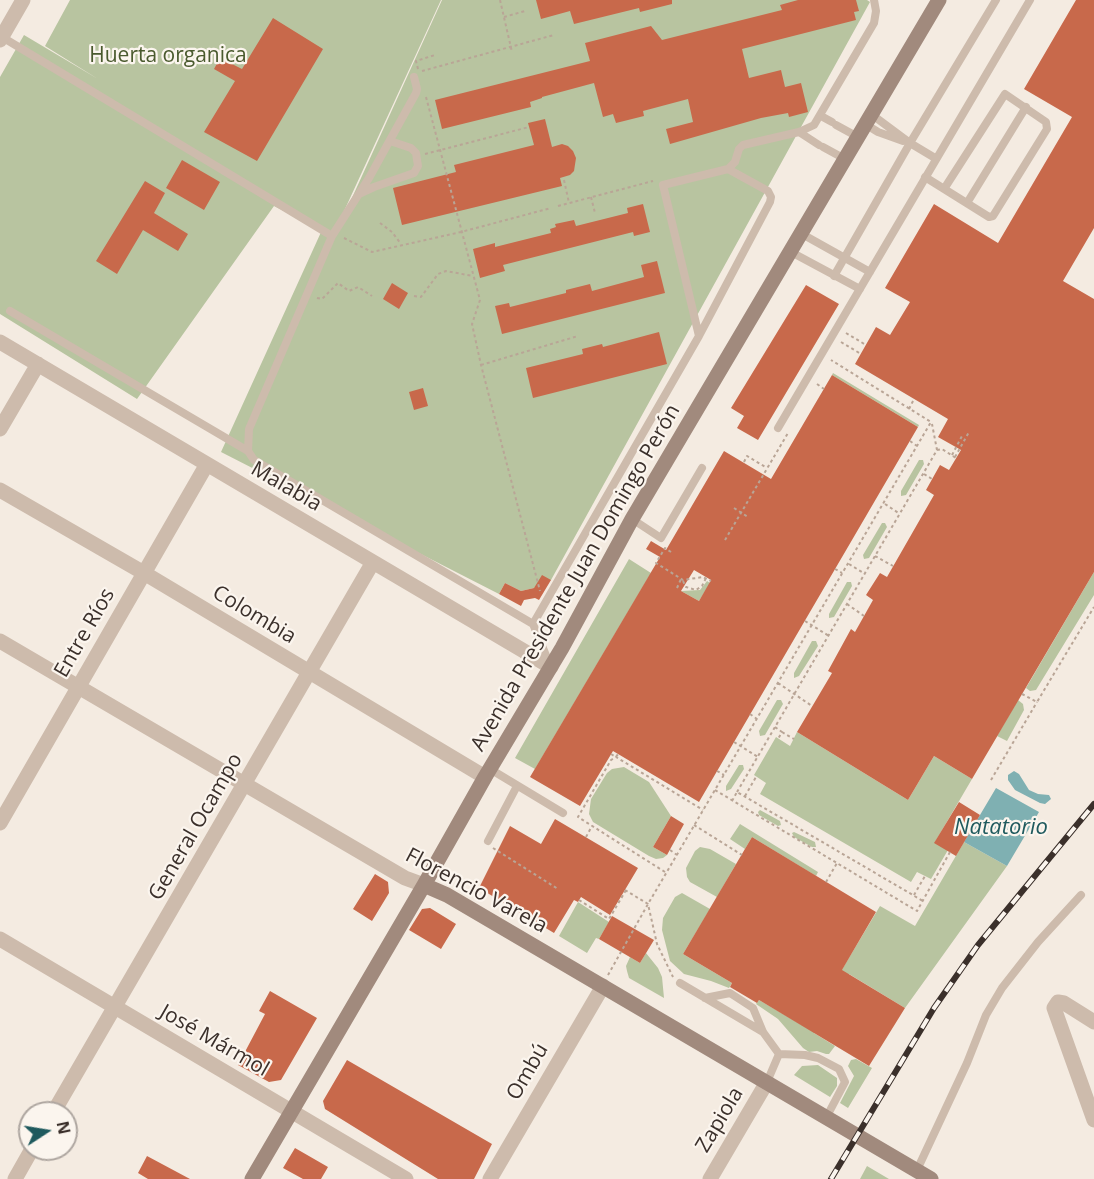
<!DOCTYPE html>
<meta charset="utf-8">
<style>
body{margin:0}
#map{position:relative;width:1094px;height:1179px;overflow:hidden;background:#f4ebe1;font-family:"Open Sans",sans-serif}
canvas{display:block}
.north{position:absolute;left:18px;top:1101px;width:60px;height:60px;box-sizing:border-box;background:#fbf5ee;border:2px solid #aea6a0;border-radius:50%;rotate:78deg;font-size:16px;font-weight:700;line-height:24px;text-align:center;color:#3b302b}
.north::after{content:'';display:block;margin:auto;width:21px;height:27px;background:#1f5a5e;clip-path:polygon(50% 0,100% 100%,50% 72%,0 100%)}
</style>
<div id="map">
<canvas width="1094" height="1179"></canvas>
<div class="north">N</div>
</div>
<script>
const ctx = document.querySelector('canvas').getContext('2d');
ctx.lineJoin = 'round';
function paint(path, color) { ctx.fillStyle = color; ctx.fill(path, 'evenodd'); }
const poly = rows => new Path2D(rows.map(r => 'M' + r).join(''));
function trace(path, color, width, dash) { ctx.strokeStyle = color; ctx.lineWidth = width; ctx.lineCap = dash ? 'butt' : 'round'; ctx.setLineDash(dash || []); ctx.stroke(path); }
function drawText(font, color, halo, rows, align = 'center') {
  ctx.font = font + ' "Open Sans",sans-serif'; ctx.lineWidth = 4.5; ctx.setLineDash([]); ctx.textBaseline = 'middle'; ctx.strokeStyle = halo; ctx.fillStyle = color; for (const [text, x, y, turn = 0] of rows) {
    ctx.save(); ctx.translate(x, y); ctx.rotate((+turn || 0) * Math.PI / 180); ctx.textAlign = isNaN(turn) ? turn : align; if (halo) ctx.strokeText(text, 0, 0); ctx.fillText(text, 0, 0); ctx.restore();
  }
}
paint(poly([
 [70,0,441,0,334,233,260,400,442,0,867,0,870,2,551,580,534,588,521,591,505,583,499,594,221,452,322,230,274,206,137,399,0,314,0,77,24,35,98,79,45,46],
 [833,373,919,425,918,427,832,375],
 [919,460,923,460,924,464,906,495,901,496,901,491],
 [882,523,885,523,887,527,869,558,864,559,863,555],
 [629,559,651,573,535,769,515,758],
 [1094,572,1094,595,1036,690,1030,691,1026,688],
 [707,581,710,583,699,601,681,591,700,590],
 [847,582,851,582,852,586,834,617,829,618,829,614],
 [812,641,816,641,818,646,799,676,794,678,794,673],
 [777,700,781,700,783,704,765,735,760,736,759,731],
 [1018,700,1023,704,1024,710,1007,741,997,736],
 [797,732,908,800,934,756,972,779,935,842,948,850,931,879,917,872,911,882,760,794,766,783,754,775,776,737,790,746],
 [739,765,743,765,744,769,731,789,726,791,726,786],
 [624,767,649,782,671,816,653,847,667,855,663,858,656,859,649,856,593,822,589,814,591,799,607,773,612,769],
 [760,810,780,821,781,825,778,826,759,815,758,812],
 [740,824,818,872,816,876,752,837,745,849,730,839],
 [794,832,815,842,816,847,812,847,794,837,792,833],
 [964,842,1007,866,905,1008,849,974,814,1033,835,1046,829,1054,826,1054,817,1051,809,1052,803,1048,778,1019,756,1004,759,1000,807,1028,880,906,915,926],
 [700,847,710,849,736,864,717,897,690,882,687,877,686,868,695,851],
 [682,893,710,909,683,954,732,983,729,988,711,981,684,974,670,961,662,930,663,918,675,897],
 [578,902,609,922,599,939,596,938,587,953,559,936],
 [646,953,658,968,662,977,664,998,629,978,627,971,626,966,630,957,640,963],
 [856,1059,872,1068,848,1108,840,1103,854,1076,848,1066,851,1060],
 [818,1065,837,1078,837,1086,830,1097,794,1075,802,1066],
 [867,1166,889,1179,860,1179]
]), '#b8c4a0');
paint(poly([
 [1014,771,1019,774,1029,790,1038,794,1049,795,1051,799,1045,804,1040,803,1015,790,1008,780,1008,775],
 [996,788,1039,812,1007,866,964,842]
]), '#7fb0b2');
paint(poly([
 [536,0,672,0,672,4,640,12,639,8,574,24,570,11,541,19],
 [798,0,856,0,859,11,854,12,856,20,742,49,749,78,781,70,785,87,801,83,808,112,789,117,788,113,761,118,670,144,666,129,693,122,688,99,643,111,644,116,616,123,613,114,603,117,594,83,542,97,542,98,530,102,531,107,442,129,435,100,590,61,585,43,651,26,662,40,782,10,780,5],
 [1076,0,1094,0,1094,228,1063,281,1094,299,1094,572,972,779,934,756,908,800,797,732,832,673,828,671,851,629,855,632,873,600,866,595,880,573,887,577,934,495,926,490,940,465,949,470,961,450,938,437,948,419,855,364,876,327,890,335,910,302,885,288,934,204,998,243,1072,117,1024,89],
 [273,18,323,49,257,161,204,132,235,81,214,69,220,58,242,69],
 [545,119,552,147,562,144,568,146,573,151,576,158,574,171,570,175,560,178,562,186,402,225,393,188,456,172,454,165,534,145,528,123],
 [182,160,220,182,204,210,166,188],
 [145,181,165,193,154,213,188,234,178,251,143,230,117,274,96,261],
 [643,204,650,232,634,236,633,232,503,265,505,271,480,278,473,249,495,243,495,247,551,233,550,229,556,227,555,224,574,220,576,226,628,213,627,208],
 [657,261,665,293,502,334,495,306,509,303,510,307,566,293,566,290,590,284,592,291,644,277,641,265],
 [392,283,408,293,399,309,383,299],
 [806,285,839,304,758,440,737,428,744,416,731,408],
 [659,332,667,364,533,398,526,368,583,354,582,349,602,344,603,347],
 [832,375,918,427,699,802,613,751,580,806,530,777,660,557,646,549,651,541,666,550,724,451,771,479],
 [694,570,711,580,699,601,681,591],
 [423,388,428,406,414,410,409,392],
 [542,575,551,580,539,600,535,598,524,600,521,606,499,594,505,583,521,591,534,588],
 [959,802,980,815,956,856,934,843],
 [671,816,684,824,667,855,653,847],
 [555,819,638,868,610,915,581,897,578,902,574,900,554,933,479,888,510,826,541,844],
 [752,837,876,912,842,970,905,1008,869,1066,759,1000,757,1003,730,987,732,983,683,954],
 [375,874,388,882,389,893,372,921,353,909],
 [430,908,456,924,441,949,409,930,422,909],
 [612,916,654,940,640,963,599,939],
 [270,991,317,1018,281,1080,269,1082,238,1065,265,1014,259,1011],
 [347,1060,492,1144,474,1179,438,1179,325,1109,323,1101],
 [295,1148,328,1167,321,1179,303,1179,283,1168],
 [147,1156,190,1179,148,1179,138,1173]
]), '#c8694b');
trace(poly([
 [500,0,512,52],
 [504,17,525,11],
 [418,69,416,61,435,55],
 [422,71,554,35],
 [426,97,480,300,472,324,481,365,540,591],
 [425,154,529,127],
 [564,180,569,203],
 [591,197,595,213],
 [558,206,653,181],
 [380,223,392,232,401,244],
 [344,238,372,252,461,232,551,208],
 [414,296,421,297,438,274,446,271,473,276],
 [317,298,322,299,338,283,349,291,358,287,372,296],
 [846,333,866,345],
 [841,342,861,354],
 [481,365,578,336],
 [817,384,824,389],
 [909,409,914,399],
 [910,441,917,446],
 [937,450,942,449,956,458],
 [952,455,962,436],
 [955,457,969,432],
 [744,462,747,456,767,468],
 [924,474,932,479],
 [885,504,900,514],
 [734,508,748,517],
 [725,540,788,433],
 [671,552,665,548,656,563,683,580,703,577,711,581],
 [875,556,893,566],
 [849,564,865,574],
 [835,569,842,573],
 [683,581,686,587,696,590,702,586,706,578],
 [677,588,681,579],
 [847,604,864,616],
 [805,621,829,636],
 [778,683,812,706],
 [1022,694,1037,702,1094,607],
 [750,714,757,719],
 [775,727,782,732,778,739],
 [782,732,794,739],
 [734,742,758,757],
 [611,754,616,757,618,754],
 [717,771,724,775],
 [991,780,1037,702],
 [715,790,917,911,950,852],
 [737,792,937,450,932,424],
 [745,796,756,777],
 [732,801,737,792,923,901],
 [694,825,742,855],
 [586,837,592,826],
 [493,848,558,889],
 [670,850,677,855],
 [665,872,578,817,611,760,616,757,703,810],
 [826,882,837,863],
 [625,890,648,904,657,944,673,977],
 [914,895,925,876],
 [579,900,609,919,626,890],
 [608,975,648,904,931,422,831,360]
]), '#b9a596', 2, [3, 3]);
trace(poly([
 [2,37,332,236],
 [414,77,417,89,416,93,369,178,332,236,249,429,248,451,254,460,533,624],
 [871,114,910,143,935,158],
 [821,116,832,122],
 [865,124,878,132,903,141],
 [836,125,858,137],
 [799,132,819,145],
 [823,147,845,159],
 [728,169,768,191,771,197,770,202,699,336,663,185,728,169,735,162,739,149,743,145,799,132,814,125,874,23,876,11,874,0],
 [925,177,989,217,993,216,1047,129,1046,122,1005,94,944,189],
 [361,193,374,187,414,173,418,166,416,153,411,148,390,141],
 [967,203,1026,107],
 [802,234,870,272],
 [791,252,860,289],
 [834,276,910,143,996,0],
 [10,311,248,451],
 [778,428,1030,0],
 [632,519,661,538,702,468],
 [533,624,699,336],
 [533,624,550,665],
 [490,769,563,813],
 [488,841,517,786],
 [680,983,763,1032],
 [705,998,730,993,753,1008,763,1032,779,1054,805,1055,818,1058,839,1069,845,1082,826,1118],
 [767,1082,779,1054],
 [917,1170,967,1063,986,1015,1002,988,1038,942,1081,895]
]), '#cdbbac', 8);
trace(poly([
 [0,342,551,667],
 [0,429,38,364],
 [0,490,144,573,485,777],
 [0,641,405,878,424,885],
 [0,823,207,464],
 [0,939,406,1179],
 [1094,1022,1064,1003,1058,1002,1054,1008,1094,1120],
 [53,1113,373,562],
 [15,1179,32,1149],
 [490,1179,603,986],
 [710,1179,767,1082]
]), '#cdbbac', 15);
trace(poly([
 [0,40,23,0]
]), '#cdbbac', 15);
trace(poly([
 [424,885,447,895,931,1179],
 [252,1179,424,885,485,777,562,648,632,519,939,0]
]), '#a18a7d', 15);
const rail = poly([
 [831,1179,934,1008,978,945,1094,804]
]);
trace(rail, '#3b302b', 6);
trace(rail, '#fbf5ee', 4, [11]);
drawText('21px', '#4a5a2e', '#fbf5ee', [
 ["Huerta organica",168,56]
]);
drawText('21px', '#3b302b', '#fbf5ee', [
 ["Malabia",286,487,30],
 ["Avenida Presidente Juan Domingo Perón",576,578,-60],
 ["Colombia",254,615,31],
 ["Entre Ríos",85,633,-60],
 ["General Ocampo",196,827,-60],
 ["Florencio Varela",476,891,28],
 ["José Mármol",214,1041,30],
 ["Ombú",528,1072,-60],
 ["Zapiola",720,1120,-59]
]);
drawText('italic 22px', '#1f5a5e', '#fbf5ee', [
 ["Natatorio",1001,828]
]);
</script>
